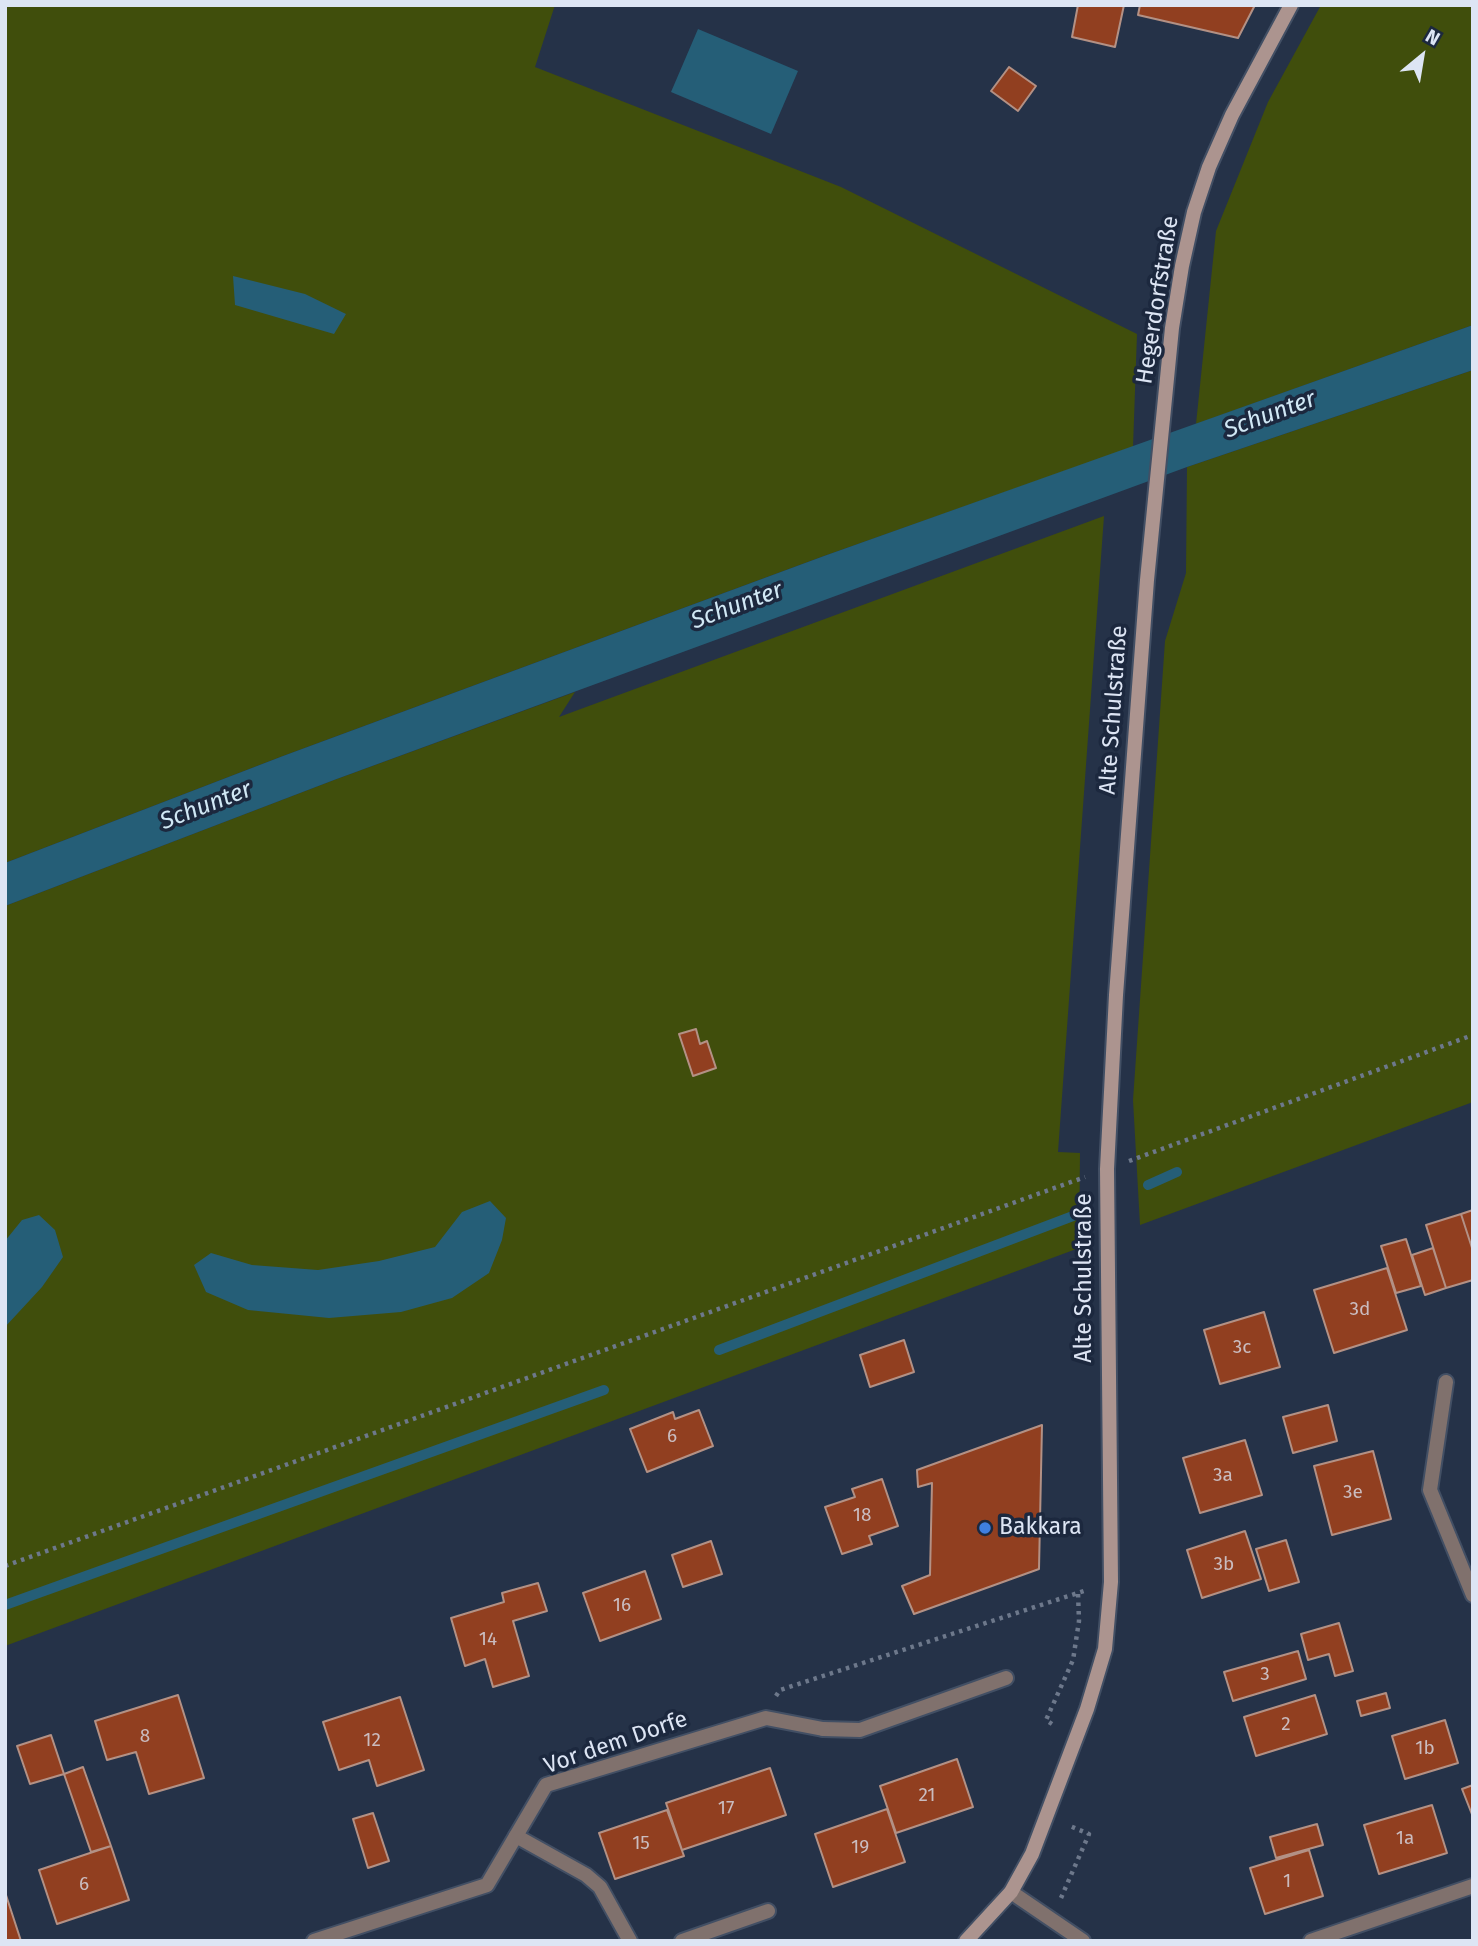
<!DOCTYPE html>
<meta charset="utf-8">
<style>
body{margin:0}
#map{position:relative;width:1478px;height:1946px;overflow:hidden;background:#253248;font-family:"Fira Sans",sans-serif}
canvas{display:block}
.frame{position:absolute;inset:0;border:7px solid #dde5f4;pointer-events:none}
.north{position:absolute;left:1387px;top:21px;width:70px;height:70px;-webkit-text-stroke:5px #1c283e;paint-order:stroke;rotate:30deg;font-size:19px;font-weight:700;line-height:28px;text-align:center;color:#dde5f4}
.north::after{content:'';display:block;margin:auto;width:24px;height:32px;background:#dde5f4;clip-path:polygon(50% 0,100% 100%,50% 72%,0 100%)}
</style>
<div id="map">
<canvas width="1478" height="1946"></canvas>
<div class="frame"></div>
<div class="north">N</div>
</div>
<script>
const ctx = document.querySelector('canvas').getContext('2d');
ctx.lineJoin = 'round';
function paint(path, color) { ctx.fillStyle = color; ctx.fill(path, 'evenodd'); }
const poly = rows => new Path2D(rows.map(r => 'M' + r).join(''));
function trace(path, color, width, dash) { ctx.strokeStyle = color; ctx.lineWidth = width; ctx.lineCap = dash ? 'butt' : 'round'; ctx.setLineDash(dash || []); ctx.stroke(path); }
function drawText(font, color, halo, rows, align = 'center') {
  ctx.font = font + ' "Fira Sans",sans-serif'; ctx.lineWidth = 7; ctx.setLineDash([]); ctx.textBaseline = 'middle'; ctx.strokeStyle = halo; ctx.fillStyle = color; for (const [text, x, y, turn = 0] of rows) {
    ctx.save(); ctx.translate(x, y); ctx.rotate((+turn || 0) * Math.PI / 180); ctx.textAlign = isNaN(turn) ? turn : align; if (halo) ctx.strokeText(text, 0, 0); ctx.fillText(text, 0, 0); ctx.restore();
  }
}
paint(poly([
 [5,5,555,5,535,67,841,187,1137,334,1133,447,824,556,283,756,5,863],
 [1321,5,1473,5,1473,325,1196,424,1216,231,1268,102],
 [1473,370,1473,1102,1140,1225,1133,1100,1165,641,1186,573,1187,467],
 [1104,516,1058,1152,1080,1153,1079,1248,5,1646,5,906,334,780,575,692,559,717]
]), '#404e0c');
paint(poly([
 [698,29,798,71,771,134,671,92],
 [233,276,305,294,346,314,334,334,235,305],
 [1473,325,1473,370,1187,467,334,780,5,906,5,863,283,756,824,556],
 [490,1201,506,1218,502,1240,489,1273,452,1298,401,1312,329,1318,248,1310,206,1292,194,1265,211,1253,252,1265,318,1270,379,1261,435,1247,462,1212],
 [39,1215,55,1230,63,1257,42,1287,5,1327,5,1241,22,1220]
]), '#255e77');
trace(poly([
 [1148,1185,1177,1172],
 [719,1350,1073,1216],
 [5,1605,604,1390]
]), '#255e77', 10);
const building = poly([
 [1078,5,1124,5,1115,47,1072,37,1078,5],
 [1140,5,1255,5,1238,38,1138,15,1140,5],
 [1009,67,1036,86,1018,111,991,91,1009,67],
 [696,1029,700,1044,707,1041,716,1068,693,1076,679,1034,696,1029],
 [1473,1210,1473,1251,1461,1214,1473,1210],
 [1461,1214,1473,1251,1473,1280,1446,1288,1426,1225,1461,1214],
 [1406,1239,1421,1286,1396,1293,1381,1246,1406,1239],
 [1433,1248,1446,1288,1425,1295,1412,1255,1433,1248],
 [1387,1268,1407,1330,1334,1353,1314,1290,1387,1268],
 [1264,1312,1280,1367,1220,1384,1204,1330,1264,1312],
 [904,1340,914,1372,870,1387,860,1355,904,1340],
 [1328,1405,1337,1441,1293,1453,1283,1417,1328,1405],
 [699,1410,713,1446,647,1472,630,1429,673,1412,675,1419,699,1410],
 [1042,1425,1039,1569,914,1614,902,1586,930,1575,932,1483,918,1487,917,1470,1042,1425],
 [1245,1440,1262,1495,1200,1513,1183,1458,1245,1440],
 [1373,1451,1391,1519,1332,1535,1314,1466,1373,1451],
 [882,1479,898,1526,869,1536,872,1544,842,1554,825,1507,855,1497,852,1489,882,1479],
 [1245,1531,1261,1579,1202,1598,1187,1550,1245,1531],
 [1286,1540,1299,1582,1269,1591,1256,1549,1286,1540],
 [711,1541,722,1574,683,1587,672,1555,711,1541],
 [645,1571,661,1619,600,1641,583,1593,645,1571],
 [538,1583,547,1611,513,1621,529,1676,493,1687,485,1659,465,1666,451,1618,504,1602,502,1593,538,1583],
 [1339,1623,1353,1671,1335,1676,1329,1654,1308,1660,1301,1634,1339,1623],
 [1298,1651,1306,1679,1233,1701,1224,1672,1298,1651],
 [1386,1693,1390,1708,1361,1716,1357,1701,1386,1693],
 [178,1695,204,1778,149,1794,136,1752,107,1760,95,1721,178,1695],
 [1315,1695,1327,1734,1256,1756,1244,1717,1315,1695],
 [400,1697,424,1770,377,1786,369,1760,339,1770,323,1722,400,1697],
 [1445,1720,1458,1763,1405,1779,1392,1736,1445,1720],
 [51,1735,64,1774,30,1784,17,1746,51,1735],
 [957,1759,973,1807,896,1833,880,1786,957,1759],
 [83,1767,111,1846,91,1852,64,1774,83,1767],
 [770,1768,786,1815,682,1850,666,1803,770,1768],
 [1473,1785,1473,1817,1462,1789,1473,1785],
 [1432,1805,1447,1853,1379,1874,1364,1825,1432,1805],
 [887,1809,905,1862,833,1887,815,1834,887,1809],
 [667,1810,684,1856,615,1879,599,1833,667,1810],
 [373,1813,389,1861,368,1868,353,1819,373,1813],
 [1317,1824,1323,1845,1276,1858,1270,1837,1317,1824],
 [111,1846,129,1900,57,1924,39,1870,111,1846],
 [1309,1850,1323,1896,1265,1914,1250,1868,1309,1850],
 [5,1892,21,1941,5,1941,5,1892]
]);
paint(building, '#913f20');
trace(building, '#b39185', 2);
const lane = poly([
 [823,1729,860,1730,1006,1678],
 [516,1836,586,1875,600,1887,630,1941],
 [682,1941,768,1911]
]);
const street = poly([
 [1446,1382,1430,1490,1473,1595],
 [1011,1892,1083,1941],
 [314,1941,487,1885,546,1785,766,1718,823,1729],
 [1311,1941,1473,1886]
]);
const secondary = poly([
 [966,1941,1011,1892,1032,1854,1087,1709,1105,1649,1111,1582,1107,1169,1116,995,1147,580,1172,328,1182,266,1194,212,1209,167,1232,115,1291,5]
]);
trace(lane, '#424f64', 18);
trace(street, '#424f64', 18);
trace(secondary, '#424f64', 18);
trace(poly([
 [1129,1161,1473,1035],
 [5,1566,1085,1177],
 [776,1696,780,1690,1087,1590],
 [1052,1724,1046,1720,1073,1660,1079,1621,1078,1593],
 [1061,1898,1089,1834,1070,1826]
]), '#6d788b', 4.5, [3.5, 5]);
trace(lane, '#80716d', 14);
trace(street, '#80716d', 14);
trace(secondary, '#ac948f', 14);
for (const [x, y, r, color] of [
 [985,1528,7,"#3f7fe0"]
]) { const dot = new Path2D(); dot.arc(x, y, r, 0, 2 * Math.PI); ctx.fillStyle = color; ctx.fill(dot); trace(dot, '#1c283e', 2.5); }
drawText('19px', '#cabcbf', null, [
 ["3d",1360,1310],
 ["3c",1242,1348],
 ["6",672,1437],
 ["3a",1223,1476],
 ["3e",1353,1493],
 ["18",862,1516],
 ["3b",1224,1565],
 ["16",622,1606],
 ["14",488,1640],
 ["3",1265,1675],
 ["2",1286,1725],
 ["8",145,1737],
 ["12",372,1741],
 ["1b",1425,1749],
 ["21",927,1796],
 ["17",726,1809],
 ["1a",1405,1839],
 ["15",641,1844],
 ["19",860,1848],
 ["1",1287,1882],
 ["6",84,1885]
]);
drawText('23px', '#dde5f4', '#1c283e', [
 ["Hegerdorfstraße",1158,300,-81],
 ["Alte Schulstraße",1114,710,-86],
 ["Alte Schulstraße",1085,1278,-90],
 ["Vor dem Dorfe",616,1743,-19]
]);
drawText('23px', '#dde5f4', '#1c283e', [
 ["Bakkara",999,1528]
], 'left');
drawText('italic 24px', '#d1e8f5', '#1c283e', [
 ["Schunter",1270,415,-20],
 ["Schunter",737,606,-20],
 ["Schunter",206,806,-21]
]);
</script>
